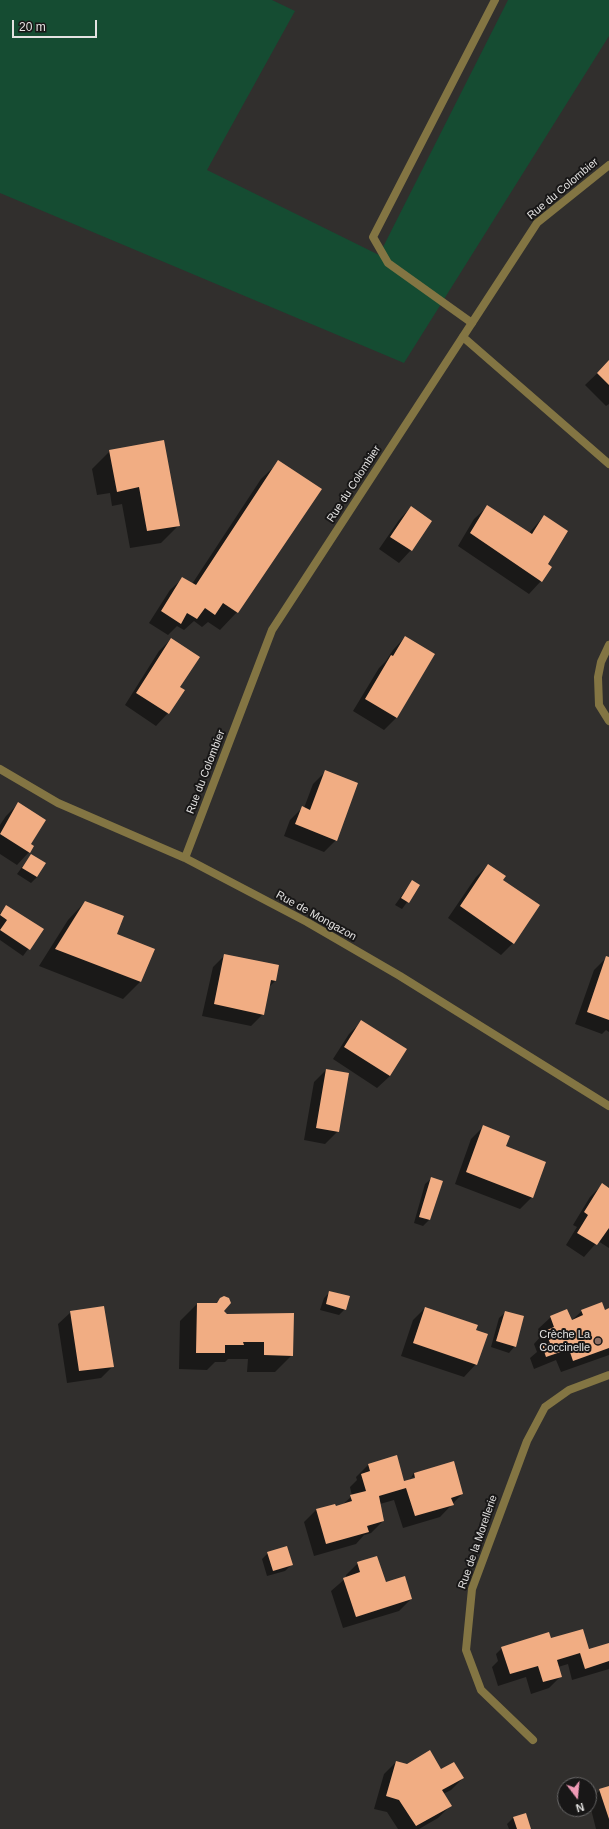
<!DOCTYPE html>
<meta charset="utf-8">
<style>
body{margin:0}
#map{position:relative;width:609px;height:1829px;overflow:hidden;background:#312f2d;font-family:Arial,sans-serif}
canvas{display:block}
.north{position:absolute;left:557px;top:1777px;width:40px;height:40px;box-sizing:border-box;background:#181717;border:1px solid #696868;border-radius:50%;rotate:164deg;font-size:11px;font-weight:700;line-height:16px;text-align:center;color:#e3e2e1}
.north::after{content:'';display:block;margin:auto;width:14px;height:18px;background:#f09ab6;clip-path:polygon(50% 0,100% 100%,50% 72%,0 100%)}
.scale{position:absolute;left:12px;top:20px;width:85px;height:18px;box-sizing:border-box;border:2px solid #e3e2e1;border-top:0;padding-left:5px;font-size:12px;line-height:14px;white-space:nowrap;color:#e3e2e1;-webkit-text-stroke:3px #181717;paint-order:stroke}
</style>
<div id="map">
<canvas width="609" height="1829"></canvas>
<div class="north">N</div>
<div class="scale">20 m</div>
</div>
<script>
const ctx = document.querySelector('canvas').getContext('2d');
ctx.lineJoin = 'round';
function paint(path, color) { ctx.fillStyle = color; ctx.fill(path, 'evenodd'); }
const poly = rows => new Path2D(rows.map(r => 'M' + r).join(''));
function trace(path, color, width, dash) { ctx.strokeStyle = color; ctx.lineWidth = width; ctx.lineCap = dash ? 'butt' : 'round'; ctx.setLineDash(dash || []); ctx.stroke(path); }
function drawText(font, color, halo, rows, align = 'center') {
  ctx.font = font + ' Arial,sans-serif'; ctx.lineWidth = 4; ctx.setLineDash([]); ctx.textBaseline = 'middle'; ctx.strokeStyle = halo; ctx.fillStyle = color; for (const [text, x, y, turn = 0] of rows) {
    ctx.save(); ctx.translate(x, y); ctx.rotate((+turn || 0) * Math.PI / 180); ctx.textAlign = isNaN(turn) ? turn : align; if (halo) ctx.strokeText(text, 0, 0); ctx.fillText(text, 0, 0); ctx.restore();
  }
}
paint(poly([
 [0,0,272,0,295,11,207,170,379,255,508,0,609,0,609,36,404,363,0,193]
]), '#154c32');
paint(poly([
 [609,362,609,404,606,406,585,385],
 [110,451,179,525,161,543,130,548,122,504,112,506,110,493,97,495,92,469],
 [279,462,237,612,220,630,208,622,202,627,194,621,184,630,177,626,168,635,149,623,170,590,183,578,192,584,261,479],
 [411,507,411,550,399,563,379,549,399,520],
 [487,507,529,533,544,516,547,564,541,581,529,594,458,546,474,519],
 [405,637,433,655,396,718,384,730,353,711,379,668,386,661,393,650],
 [171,639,168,713,156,726,125,705,159,651],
 [326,771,336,840,324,852,284,836,290,820,302,808,304,808,313,784],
 [18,804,29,845,29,852,17,865,0,854,0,825,6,816],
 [31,855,37,877,31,883,17,874],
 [488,865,502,880,513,943,501,955,448,918,476,877],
 [412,881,419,886,402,909,395,905],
 [85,902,116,934,141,981,123,999,39,966,68,920],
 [6,907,43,929,23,956,0,940,0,913],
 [225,955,275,981,269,987,263,1014,251,1026,202,1016,213,967],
 [607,957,609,958,609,1032,606,1030,602,1034,575,1024,594,970],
 [361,1022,390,1076,377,1088,333,1059,349,1034],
 [326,1070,338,1131,325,1144,304,1140,314,1082],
 [483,1127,504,1147,532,1197,520,1209,455,1184,471,1139],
 [432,1178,442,1182,429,1220,423,1226,414,1223,425,1184],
 [602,1185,609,1189,609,1248,598,1241,584,1257,566,1245,577,1227,573,1225,590,1197],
 [330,1292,345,1309,339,1315,320,1310,324,1298],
 [220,1299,223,1311,227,1315,292,1355,275,1372,247,1372,248,1359,228,1359,225,1362,215,1362,207,1370,179,1369,180,1321,197,1304,216,1304],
 [425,1308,476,1330,476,1364,464,1377,401,1356,413,1320],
 [609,1310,609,1355,561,1372,556,1360,534,1369,530,1358,537,1352,534,1344,541,1336,538,1329,551,1317,571,1321,582,1311,605,1311],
 [71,1312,113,1366,101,1378,67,1383,58,1324],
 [506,1312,515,1346,509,1353,491,1347,499,1318],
 [396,1457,404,1482,409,1481,414,1473,453,1462,462,1494,440,1517,403,1528,394,1500,380,1504,383,1521,371,1533,364,1535,356,1544,314,1556,304,1522,316,1510,334,1505,335,1508,341,1506,352,1496,350,1487,357,1480,356,1477,368,1465],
 [421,1475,418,1478,411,1480,410,1478],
 [268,1553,291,1565,285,1571,267,1576,262,1559],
 [358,1563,385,1583,411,1599,399,1611,343,1628,331,1591,346,1578,346,1575],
 [550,1640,589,1650,609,1644,609,1669,572,1680,568,1664,558,1667,561,1676,549,1688,531,1694,526,1677,498,1686,492,1667,498,1661,496,1654,502,1648],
 [396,1762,463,1778,451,1790,443,1794,450,1806,438,1818,419,1829,398,1829,387,1812,374,1809,384,1774],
 [609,1787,609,1829,596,1829,589,1801,600,1790],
 [513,1818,530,1829,509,1829,507,1824]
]), '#0007');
paint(poly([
 [609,360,609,385,597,373],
 [164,440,180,526,147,531,139,487,117,492,109,450],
 [278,460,322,489,238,613,223,603,215,615,205,608,197,619,187,613,181,624,161,611,182,577,196,585],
 [487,505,532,534,544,515,568,531,548,564,552,567,542,582,470,533],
 [411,506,432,521,412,551,390,537],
 [405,636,435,654,397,718,365,699,391,655,393,656],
 [171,638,200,657,180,687,185,690,169,714,136,693],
 [325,770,358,783,337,841,295,824,302,806,310,810],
 [18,802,46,820,31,844,34,846,30,853,0,834],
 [31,854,46,863,37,877,22,868],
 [488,864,506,876,503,880,540,905,514,944,460,906],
 [412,880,420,885,409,903,401,898],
 [85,901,124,916,117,934,155,949,141,982,55,949],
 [6,905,44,929,30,950,0,930,7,920,0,915],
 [224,954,279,965,276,981,271,980,264,1015,214,1004],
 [606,956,609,957,609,1020,587,1012],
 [361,1020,407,1049,390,1076,344,1047],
 [326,1069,349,1073,339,1132,316,1128],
 [483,1125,510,1136,506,1146,546,1162,533,1198,466,1172],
 [431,1177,443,1181,430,1220,419,1217],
 [602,1183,609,1188,609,1228,597,1245,577,1233,588,1215,584,1212],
 [329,1291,350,1296,346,1310,326,1304],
 [224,1296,229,1298,231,1303,224,1311,227,1314,294,1313,293,1356,264,1355,264,1342,243,1342,244,1345,225,1345,225,1353,196,1353,197,1303,217,1303,220,1298],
 [602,1302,605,1310,609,1308,609,1348,573,1361,569,1349,546,1357,542,1345,550,1343,545,1331,554,1327,550,1316,567,1309,572,1320,583,1315,581,1310],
 [104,1306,114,1367,79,1371,70,1311],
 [425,1307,478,1325,476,1330,488,1334,477,1365,413,1343],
 [505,1311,524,1316,516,1347,496,1341],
 [397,1455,404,1481,415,1478,414,1473,454,1461,463,1494,451,1498,454,1505,415,1516,406,1488,379,1496,384,1521,367,1526,369,1532,326,1544,316,1509,335,1504,336,1506,352,1501,350,1495,366,1491,361,1474,370,1471,368,1464],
 [287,1546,293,1565,273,1571,267,1552],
 [377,1556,386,1582,405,1576,412,1599,356,1617,343,1578,360,1572,357,1562],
 [583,1629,589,1649,609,1643,609,1661,585,1669,580,1653,557,1660,562,1677,543,1682,538,1666,510,1674,501,1647,549,1632,551,1638],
 [430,1750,441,1769,454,1762,464,1778,442,1790,452,1806,416,1826,399,1800,386,1796,396,1761,407,1764],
 [609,1786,609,1819,599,1789],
 [526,1813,531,1829,517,1829,513,1817]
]), '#f1ad83');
trace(poly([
 [472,323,388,263,373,237,495,0],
 [463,337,609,464],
 [609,645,601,662,598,677,599,705,609,721]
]), '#837543', 8);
trace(poly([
 [0,769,58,803,185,858,307,922,400,976,609,1106],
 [185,858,272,630,537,223,609,165],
 [533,1740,481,1690,466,1650,472,1589,527,1441,545,1407,569,1390,609,1375]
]), '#837543', 8);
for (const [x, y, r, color] of [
 [598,1341,4,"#8d6e63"]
]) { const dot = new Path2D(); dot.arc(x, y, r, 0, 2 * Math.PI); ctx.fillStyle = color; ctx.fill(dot); trace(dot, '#181717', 1.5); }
drawText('11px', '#e3e2e1', '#181717', [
 ["Rue du Colombier",563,189,-40],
 ["Rue du Colombier",354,484,-57],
 ["Rue du Colombier",206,772,-69],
 ["Rue de Mongazon",316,916,29],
 ["Rue de la Morellerie",478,1542,-71]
]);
drawText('11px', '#e3e2e1', '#181717', [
 ["Crèche La",590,1335],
 ["Coccinelle",590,1348]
], 'right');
</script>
